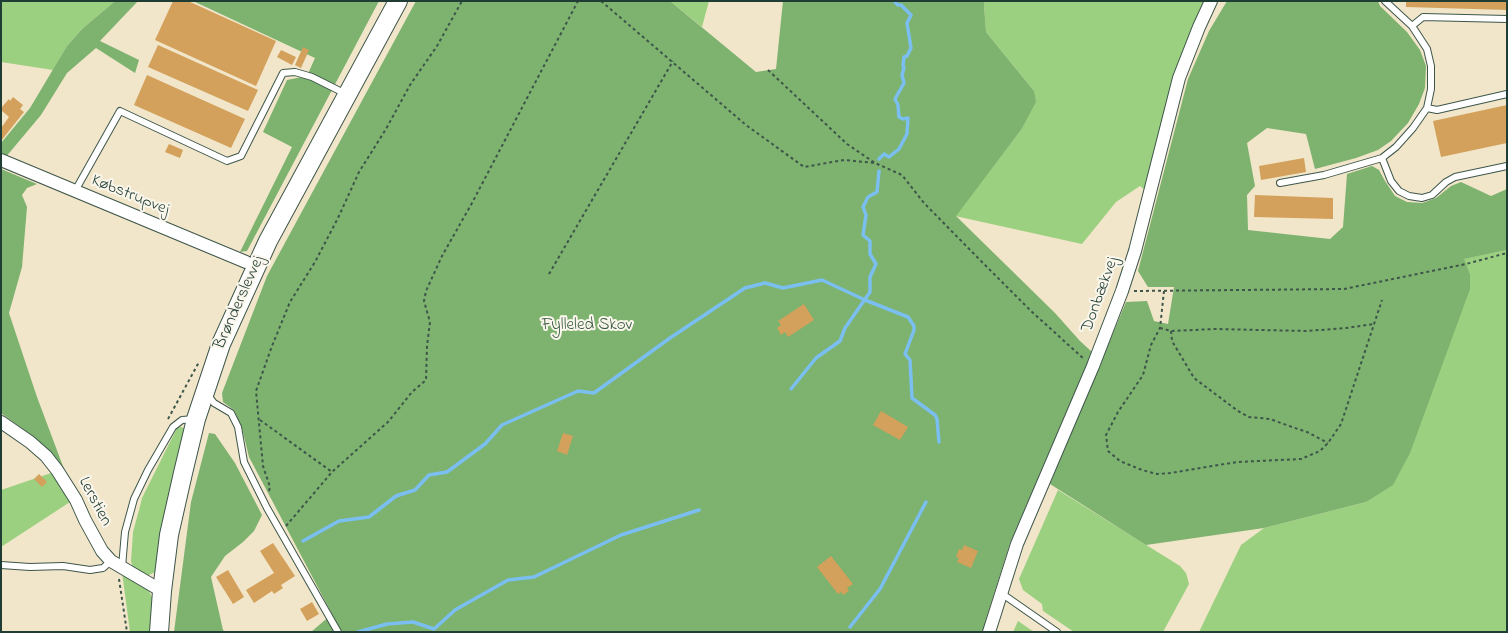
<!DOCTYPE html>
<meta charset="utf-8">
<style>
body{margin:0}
#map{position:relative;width:1508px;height:633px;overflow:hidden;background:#f1e6ca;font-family:"Indie Flower",sans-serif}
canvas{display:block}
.frame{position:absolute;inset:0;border:2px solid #1f3d34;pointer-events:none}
</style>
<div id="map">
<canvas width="1508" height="633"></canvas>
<div class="frame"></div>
</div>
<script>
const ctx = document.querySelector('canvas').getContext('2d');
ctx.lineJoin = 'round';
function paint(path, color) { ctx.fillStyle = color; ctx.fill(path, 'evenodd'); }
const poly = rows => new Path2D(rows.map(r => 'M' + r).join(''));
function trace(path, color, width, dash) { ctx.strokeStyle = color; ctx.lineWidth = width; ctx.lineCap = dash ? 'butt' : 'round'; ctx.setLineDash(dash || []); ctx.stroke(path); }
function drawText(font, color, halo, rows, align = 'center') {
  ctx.font = font + ' "Indie Flower",sans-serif'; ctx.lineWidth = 4; ctx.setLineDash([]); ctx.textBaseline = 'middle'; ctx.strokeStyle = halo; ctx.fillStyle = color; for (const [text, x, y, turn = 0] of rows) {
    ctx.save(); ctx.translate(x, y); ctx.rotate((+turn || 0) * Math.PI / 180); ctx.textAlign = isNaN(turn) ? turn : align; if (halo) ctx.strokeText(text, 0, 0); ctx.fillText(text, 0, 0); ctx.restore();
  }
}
paint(poly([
 [1,1,115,1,82,29,67,46,53,70,1,62],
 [670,1,709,1,702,27],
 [985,1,1204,1,1193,25,1174,78,1146,191,1140,186,1116,202,1082,244,955,216,1021,130,1034,91,986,32,984,5],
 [1507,250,1507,632,1199,632,1241,545,1264,528,1366,502,1470,274,1463,259],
 [180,427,184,428,185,430,158,568,155,572,149,575,143,576,133,568,131,561,133,532,139,510,142,498,177,428],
 [54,472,70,502,1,547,1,490],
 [1058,490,1180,566,1186,573,1189,584,1163,632,1074,632,1043,611,1042,604,1023,590,1019,579],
 [122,572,146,588,150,593,153,600,151,632,130,632],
 [1018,621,1034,632,1013,632]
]), '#9cd081');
paint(poly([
 [115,1,138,1,100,41,139,60,135,73,96,48,67,73,41,115,5,158,1,156,1,143,30,108,67,46,82,29],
 [193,1,379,1,247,251,240,252,292,147,263,132,287,80,307,76,315,58],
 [416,1,670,1,756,72,776,69,783,1,985,1,984,5,986,32,1034,91,1036,102,1021,130,956,216,1055,313,1080,341,1092,352,1010,543,986,619,984,632,311,632,332,614,249,457,242,428,234,410,223,402,222,393,267,276],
 [1227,1,1378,1,1380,6,1407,32,1420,50,1426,66,1425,88,1419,104,1408,123,1391,141,1378,150,1356,158,1315,169,1306,134,1267,128,1247,143,1255,186,1247,195,1248,230,1330,239,1343,227,1347,174,1372,166,1379,170,1385,181,1395,196,1407,202,1422,203,1436,198,1451,186,1461,182,1491,196,1507,189,1507,250,1464,259,1470,274,1470,289,1410,453,1393,485,1366,502,1264,528,1146,545,1050,484,1126,302,1147,301,1154,321,1168,324,1174,287,1148,287,1138,271,1188,79,1209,31],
 [1,169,37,184,27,188,22,195,27,207,22,267,9,313,37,397,64,469,34,437,1,413],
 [209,433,215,434,235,463,262,515,254,531,243,542,225,556,211,577,223,630,225,632,174,632,191,502]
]), '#7db26f');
trace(poly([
 [879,159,884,154,889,157,899,149,907,134,908,118,903,119,899,117,898,105,895,99,904,83,902,75,904,68,903,66,904,57,907,56,911,48,907,23,911,15,901,5,898,5,894,1],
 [791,389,816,358,840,341,845,328,870,292,870,277,876,264,870,254,870,241,863,235,866,215,863,207,868,197,877,192,879,171],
 [303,541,339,521,369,517,396,496,415,490,429,475,447,472,485,444,502,425,578,391,594,393,670,338,745,288,765,283,783,288,822,280,865,300,908,317,914,326,914,330,905,354,910,360,912,398,935,415,937,419,939,442],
 [850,627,880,589,926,502],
 [358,632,387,624,413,622,434,629,455,610,508,580,534,577,621,535,699,510]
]), '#7bbff1', 3.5);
paint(poly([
 [173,1,188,1,276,41,256,86,155,40],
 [1406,1,1507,1,1507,10,1406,7],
 [158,45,258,90,248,111,148,67],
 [303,47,309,50,301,68,295,65],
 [281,50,296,57,292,65,277,57],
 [147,75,245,119,231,148,134,105],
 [13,97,23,105,20,109,24,112,1,141,1,128,9,117,1,110,1,108,9,99,10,101],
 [1507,105,1507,143,1441,157,1433,121],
 [169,144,183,150,180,158,165,152],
 [1304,158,1306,172,1261,180,1259,166],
 [1255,195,1333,198,1333,219,1254,217],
 [804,304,814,320,788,337,785,332,781,335,777,328,781,325,778,321],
 [881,411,908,427,900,440,873,425],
 [563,433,573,436,567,455,557,451],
 [39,474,47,482,42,487,34,479],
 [273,543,295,576,281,585,283,588,274,594,272,591,254,603,246,590,274,573,260,551],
 [964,545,978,551,971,568,957,562,959,558,956,557,959,549,962,550],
 [831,556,853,584,847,588,849,591,843,595,841,592,838,594,817,567],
 [228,570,244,597,233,604,216,577],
 [312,602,319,614,307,621,300,609]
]), '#d3a15b');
const service = poly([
 [1385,1,1412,26,1427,49,1431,66,1431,89,1427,108,1437,110,1507,94],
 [1412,26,1423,17,1507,19],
 [1382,158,1391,181,1399,191,1409,196,1422,198,1432,195,1446,182,1455,177,1507,166],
 [1280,183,1324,175,1382,158,1396,147,1413,128,1427,108],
 [75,191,120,111,227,161,241,156,283,73,295,72,312,77,346,94],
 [207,394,214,403,231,413,238,427,244,462,267,508,338,632],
 [1,565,30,567,63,566,90,570,103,568,111,561],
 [122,567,125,532,134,499,148,470,173,427,182,420,195,419],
 [1001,593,1057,632]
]);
const minor = poly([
 [1,160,246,262],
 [1,422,30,442,46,456,57,470,76,500,85,520,102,551,111,561,162,591],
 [989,632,1017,544,1093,366,1122,291,1135,251,1179,78,1199,27,1211,1]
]);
const secondary = poly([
 [159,632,162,591,169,535,183,473,196,419,221,344,268,241,398,1]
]);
trace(service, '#3e564a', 8);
trace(minor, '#3e564a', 14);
trace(secondary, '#3e564a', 20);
trace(poly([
 [601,1,746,125,804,167,844,160,875,163,902,175,924,203,980,260,1031,311,1084,359],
 [768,70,847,144,875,163],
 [549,274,673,61],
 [1134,291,1344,289,1466,264,1507,253],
 [1164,291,1160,328,1151,345,1143,375,1118,412,1106,435,1108,451,1120,461,1142,470,1157,474,1170,473,1237,462,1301,459,1320,451,1328,443,1341,424,1382,300],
 [1160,328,1171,331,1215,329,1307,331,1346,328,1374,324],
 [1171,331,1172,341,1194,378,1238,411,1249,417,1270,419,1292,427,1307,432,1328,443],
 [168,419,199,362],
 [260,420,332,472],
 [269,491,270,487,263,466,256,391,272,346,290,302,315,262,338,218,359,172,386,129,410,85,437,46,462,1],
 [286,526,332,472,388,422,412,392,426,380,427,346,430,322,424,301,426,291,442,256,472,203,578,1],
 [119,579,127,632]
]), '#3e564a', 2, [3, 3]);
trace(service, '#fff', 6);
trace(minor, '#fff', 12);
trace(secondary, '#fff', 18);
drawText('17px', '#1f3d34', '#fbf7ec', [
 ["Købstrupvej",130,196,22],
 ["Donbækvej",1101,295,-70],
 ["Brønderslevvej",240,303,-66],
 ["Lerstien",94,502,62]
]);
drawText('17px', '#385a43', '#fbf7ec', [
 ["Fylleled Skov",587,326]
]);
</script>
